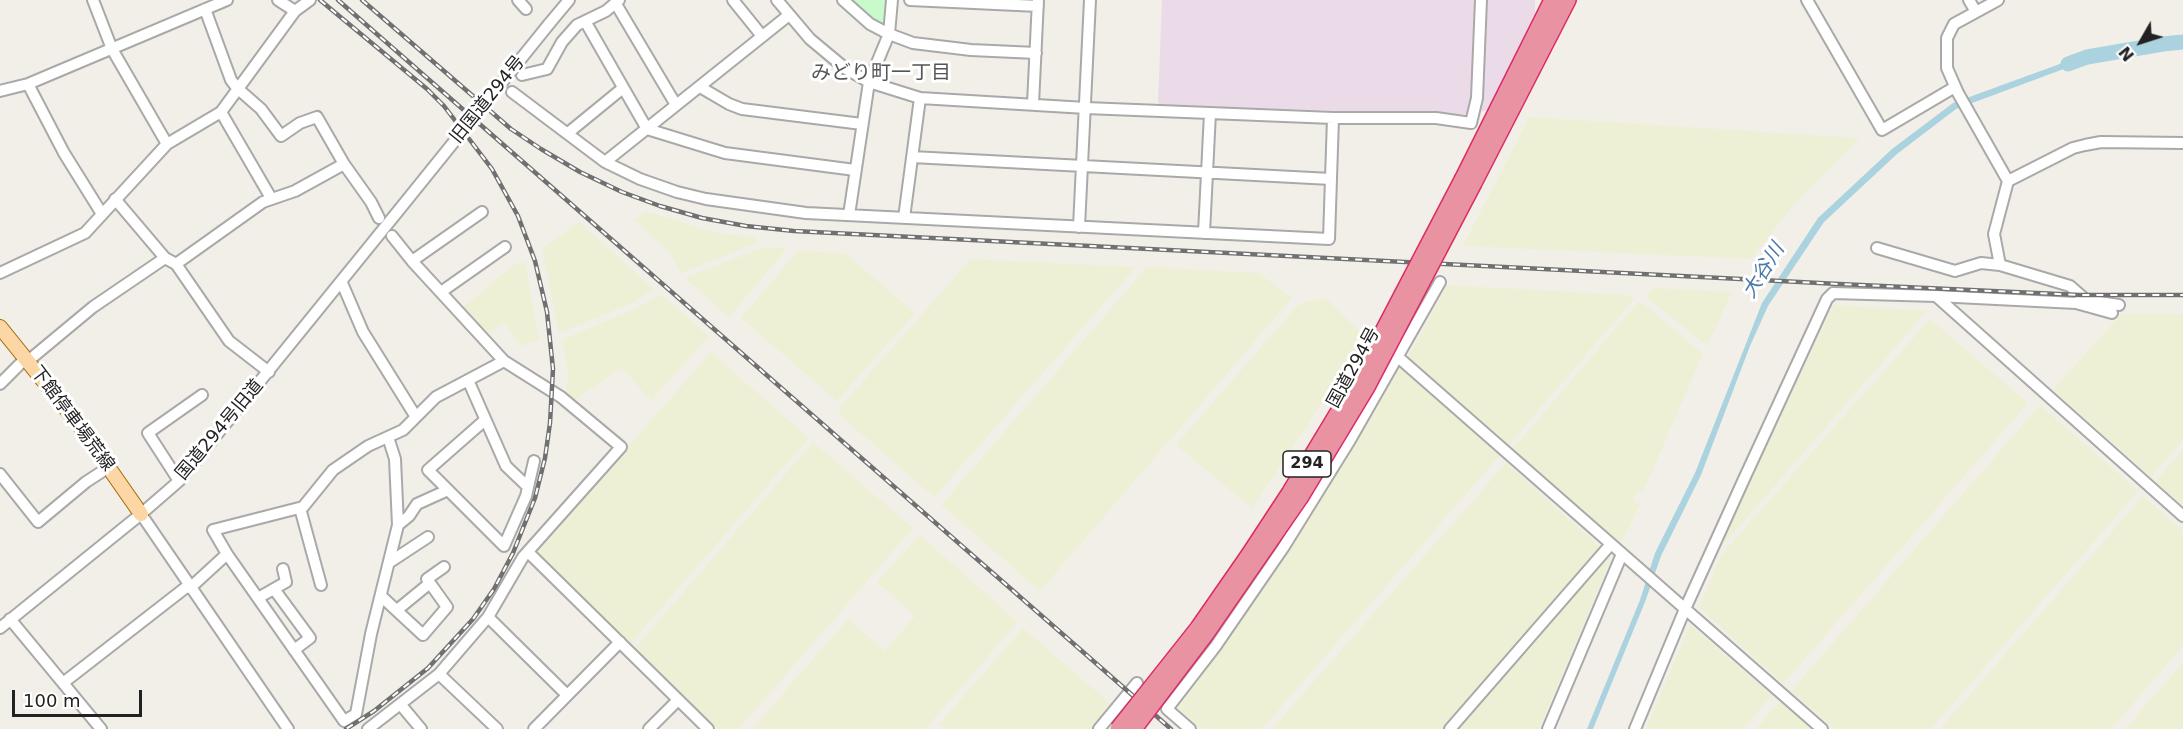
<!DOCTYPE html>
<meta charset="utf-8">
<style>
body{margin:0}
#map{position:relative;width:2183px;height:729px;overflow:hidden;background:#f2efe9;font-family:"DejaVu Sans",sans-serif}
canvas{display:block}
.north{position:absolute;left:2111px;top:12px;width:60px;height:60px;-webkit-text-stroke:4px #fff;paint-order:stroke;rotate:231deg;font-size:16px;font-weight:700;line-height:24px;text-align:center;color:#222}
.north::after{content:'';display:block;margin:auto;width:21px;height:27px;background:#222;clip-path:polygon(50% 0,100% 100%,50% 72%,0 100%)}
.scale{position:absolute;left:12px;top:690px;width:130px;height:27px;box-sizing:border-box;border:3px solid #222;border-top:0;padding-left:8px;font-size:18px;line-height:21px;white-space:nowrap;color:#222;-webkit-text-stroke:4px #fff;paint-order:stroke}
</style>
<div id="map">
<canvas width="2183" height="729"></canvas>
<div class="north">N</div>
<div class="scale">100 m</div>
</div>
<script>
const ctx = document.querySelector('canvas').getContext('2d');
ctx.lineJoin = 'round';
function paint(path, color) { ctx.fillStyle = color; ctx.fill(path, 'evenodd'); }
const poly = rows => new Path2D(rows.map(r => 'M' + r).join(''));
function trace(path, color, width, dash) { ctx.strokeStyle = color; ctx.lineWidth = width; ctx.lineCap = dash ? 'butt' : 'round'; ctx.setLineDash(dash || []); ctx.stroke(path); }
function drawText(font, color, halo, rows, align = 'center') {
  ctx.font = font + ' "DejaVu Sans","Noto Sans JP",sans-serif'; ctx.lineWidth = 6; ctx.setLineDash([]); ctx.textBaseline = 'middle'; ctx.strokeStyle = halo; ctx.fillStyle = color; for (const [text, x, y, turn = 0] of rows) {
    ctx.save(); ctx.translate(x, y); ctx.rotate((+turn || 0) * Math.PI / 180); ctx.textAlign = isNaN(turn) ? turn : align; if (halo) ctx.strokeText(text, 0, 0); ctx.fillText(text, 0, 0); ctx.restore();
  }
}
paint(poly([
 [1162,0,1535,0,1535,13,1488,110,1459,115,1161,105,1158,102]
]), '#ebdbe8');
paint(poly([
 [1529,117,1860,138,1799,199,1751,259,1463,246],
 [645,211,713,232,757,238,756,243,681,273,671,254,635,220],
 [579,222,654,289,632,303,559,333,542,249],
 [765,247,787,248,729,317,685,278],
 [798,251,845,253,915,313,837,401,741,318],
 [971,259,1136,267,934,497,841,416,839,408],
 [525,261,539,340,521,346,504,322,488,334,461,309,512,266],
 [1147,267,1259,273,1292,298,1040,591,941,505],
 [1447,285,1629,295,1634,299,1509,445,1408,357],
 [1652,288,1732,292,1707,346,1645,296],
 [661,294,709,336,651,401,622,368,573,401,566,395,568,371,562,340,637,308],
 [1327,299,1363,335,1312,418,1252,508,1176,445,1297,306,1307,301],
 [1638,302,1645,305,1703,354,1643,492,1637,490,1633,500,1640,505,1621,544,1512,450],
 [1833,305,1927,311,1725,543,1723,540],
 [2121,314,2183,314,2183,440,2151,477,2053,390],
 [1930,319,2028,403,1783,684,1699,607,1721,555],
 [711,352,809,438,630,644,536,552],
 [1399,367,1500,455,1262,729,1202,729,1178,708,1280,565,1351,452],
 [2040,405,2138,491,1931,729,1835,729,1791,691],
 [813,442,913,528,739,729,718,729,635,648],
 [2183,449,2183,506,2155,482],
 [1506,463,1601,548,1443,729,1272,729],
 [2143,496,2183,531,2183,646,2111,729,1940,729],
 [920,535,1018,622,925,729,752,729,848,619,885,651,915,616,877,582],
 [1606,555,1611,559,1539,729,1455,729],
 [1690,625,1772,695,1743,729,1646,729],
 [1023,628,1112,705,1092,729,945,729,939,724],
 [2183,663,2183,729,2125,729],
 [1781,700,1815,729,1756,729]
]), '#eef0d5');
paint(poly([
 [850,0,888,0,887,24,883,26,865,15]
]), '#c8facc');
paint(poly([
 [2087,54,2088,60,1956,109,1897,154,1824,222,1768,306,1750,346,1701,475,1661,556,1645,602,1593,729,1587,729,1640,600,1655,553,1695,473,1762,303,1818,218,1892,149,1953,103]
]), '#aad3df');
paint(poly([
 [545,20,555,28,412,205,401,196]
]), '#fff');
trace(poly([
 [2068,64,2087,57,2163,44,2183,42]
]), '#aad3df', 15);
const minor = poly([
 [93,0,112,49,167,144],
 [278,0,295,11],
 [518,0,526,9],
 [733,0,762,36],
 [777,0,810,39,846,69,869,82,920,98,1086,108,1333,118,1436,118,1471,123,1477,98,1481,0],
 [843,0,870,24,889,34,913,43,971,50,1036,53],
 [910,0,1038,6],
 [1807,0,1882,130,1955,87],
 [1969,0,1976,12],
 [1998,0,1954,24,1947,38,1947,68,1958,93,2008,181,2073,148,2085,145,2101,142,2183,143],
 [616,4,676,105],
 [205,9,231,80,237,88,261,109,281,136,300,123,317,117,344,164,371,202,379,218],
 [585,21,647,129,725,153,855,170],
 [549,24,569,0],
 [522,75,547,69,562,42,577,25,606,11,619,0],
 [28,84,64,153,102,214],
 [700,87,729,104,742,109,862,124],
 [0,91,28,84,227,0],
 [512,92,605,162,640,179,677,192,706,199,806,213,1329,239,1333,118],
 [1033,104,1038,0],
 [221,112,271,198],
 [568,133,623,88],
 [912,157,1331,179],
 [605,162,789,15],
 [115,199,165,258,176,264,229,341,269,372],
 [849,215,869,82,889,34,892,0],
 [904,218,920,98],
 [1079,227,1090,0],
 [1204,233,1210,113],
 [1877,248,1955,271,1981,263,2000,265,1994,234,2008,181],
 [412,261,482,212],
 [176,264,263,202,295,191,344,164],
 [2000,265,2070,286,2086,300,2119,305],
 [0,273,85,233,167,144,221,112,295,11,310,0],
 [342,283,363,332,416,417],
 [441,292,505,247],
 [1936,296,2076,303,2112,313],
 [1398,357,1822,729],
 [28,361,93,307,165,258],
 [468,380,506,466,528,487],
 [0,384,26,358],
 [485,420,428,470,504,546,526,496,534,461],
 [388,437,395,459,398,525,371,634,356,714,344,721,227,554,213,530,303,507,333,470,368,446,403,430,436,397,504,361],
 [0,474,38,522,86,482,109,467],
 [179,481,148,433,202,395],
 [300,508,321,585],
 [141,514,288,729],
 [398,525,409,516,417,504,448,490],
 [529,553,708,729],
 [390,562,428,537],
 [190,588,227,554],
 [274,589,310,638,294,650],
 [381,596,423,635,447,607,427,579,444,567],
 [258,598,286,582,283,569],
 [397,610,430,583],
 [488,617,567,695],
 [10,619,101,729],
 [0,628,141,514,179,481,407,200],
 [439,674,497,729],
 [63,683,189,585],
 [401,705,421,729],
 [368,729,439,674,488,617,523,557,621,447,561,397,504,361,412,261,392,236],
 [534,729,620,642],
 [649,729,678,700],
 [1099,729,1137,683],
 [1190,729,1167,709,1215,647,1283,548,1350,440,1440,282],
 [1450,729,1611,544],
 [1548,729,1622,554],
 [1635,729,1685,609,1744,479,1827,299,1833,293,1936,296,2183,516]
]);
const major = poly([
 [0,327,79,425,141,514]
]);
const highway = poly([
 [1463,178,1552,0],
 [1474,183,1568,0]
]);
trace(minor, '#a9a9a9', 14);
trace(major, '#a06b00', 16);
trace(highway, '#dc2a67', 18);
trace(minor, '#fff', 10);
trace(major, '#fcd6a4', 14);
trace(highway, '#e892a2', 15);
const rail = poly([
 [320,0,427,89,444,106,492,169,518,216,535,261,547,312,553,369,550,423,545,458,535,498,513,553,494,589,473,619,428,668,374,711,346,729],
 [338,0,1171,729],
 [362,0,511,129,541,149,580,172,622,192,660,206,702,218,746,226,794,231,1839,284,2080,295,2183,295]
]);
trace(rail, '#707070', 4.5);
trace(rail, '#fff', 2, [7]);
const minorBridge = poly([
 [407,200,549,24]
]);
const highwayBridge = poly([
 [1118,729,1198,628,1248,556,1290,492,1357,381,1463,178],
 [1134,729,1206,634,1300,498,1367,387,1474,183]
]);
trace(minorBridge, '#a9a9a9', 14, []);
trace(highwayBridge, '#dc2a67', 18, []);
trace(minorBridge, '#fff', 10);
trace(highwayBridge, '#e892a2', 15);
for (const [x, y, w] of [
 [1307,464,48]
]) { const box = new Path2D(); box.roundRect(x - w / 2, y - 13, w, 26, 4.5); ctx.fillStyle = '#fff'; ctx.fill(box); trace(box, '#222', 1.5); }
drawText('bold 16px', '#222', null, [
 ["294",1307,464]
]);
drawText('18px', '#222', '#fff', [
 ["旧国道294号",488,100,-51],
 ["国道294号",1354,368,-61],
 ["下館停車場荒線",72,419,53],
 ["国道294号旧道",220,430,-50]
]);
drawText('20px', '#555', '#fff', [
 ["みどり町一丁目",881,74]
]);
drawText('italic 20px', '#4a7aab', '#fff', [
 ["大谷川",1764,271,-58]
]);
</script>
